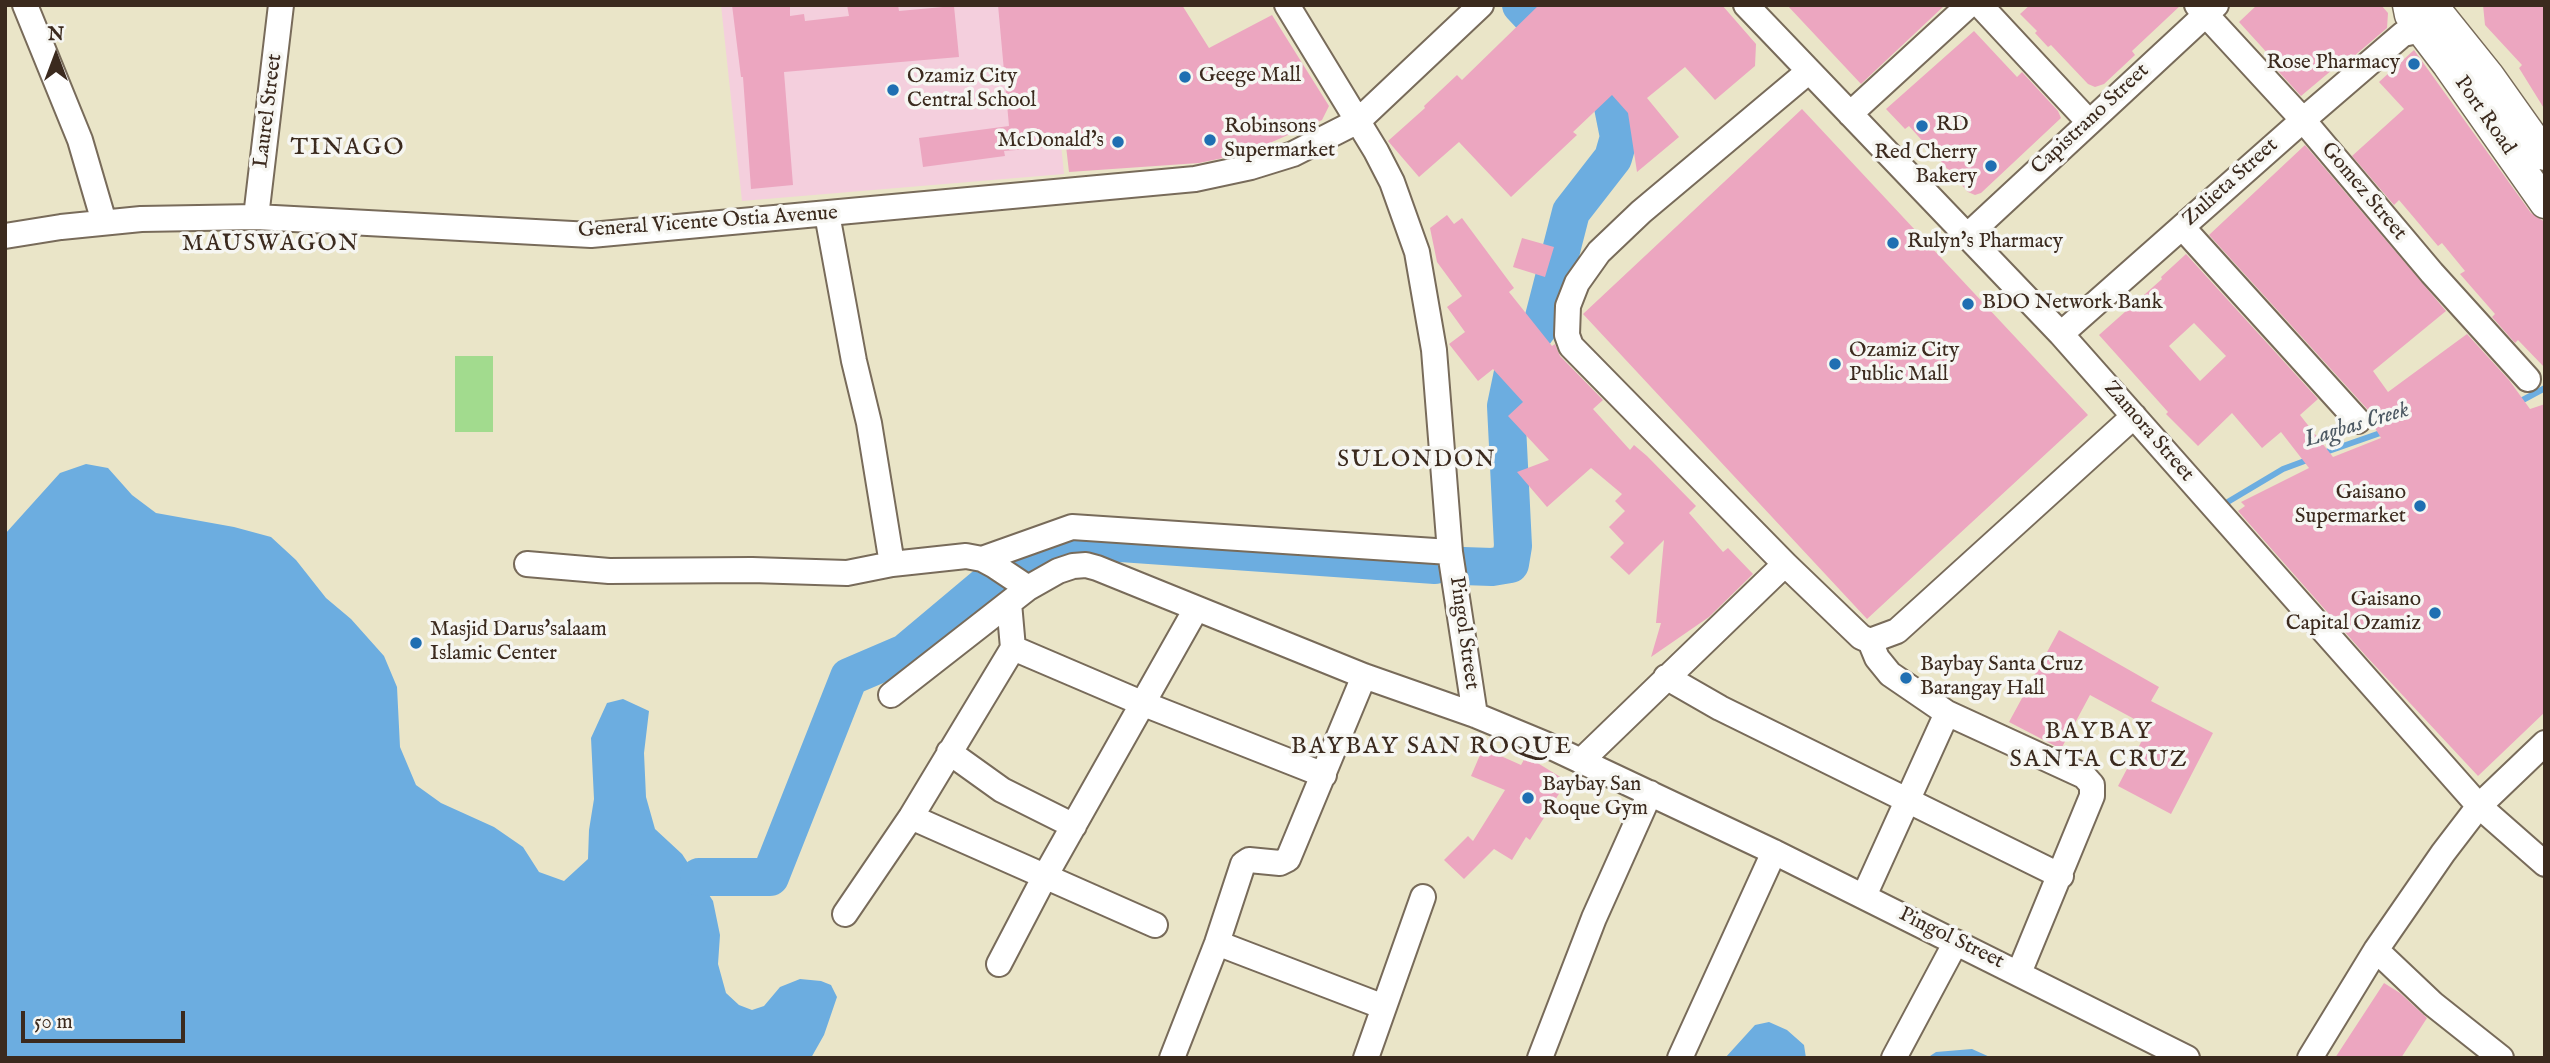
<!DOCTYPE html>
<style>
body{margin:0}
#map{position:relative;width:2550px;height:1063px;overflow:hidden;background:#eae5c8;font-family:"IM FELL English",serif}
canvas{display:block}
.frame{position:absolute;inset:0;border:7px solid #3b2a1e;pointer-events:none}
.north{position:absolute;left:21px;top:21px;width:70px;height:70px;-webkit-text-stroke:5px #f6f6f2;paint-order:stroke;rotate:0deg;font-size:19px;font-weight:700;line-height:28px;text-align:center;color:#3b2a1e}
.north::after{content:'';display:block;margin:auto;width:24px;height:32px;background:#3b2a1e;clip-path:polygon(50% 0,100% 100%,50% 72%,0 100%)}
.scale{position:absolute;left:21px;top:1011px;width:164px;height:32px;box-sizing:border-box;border:4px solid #3b2a1e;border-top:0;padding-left:9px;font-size:21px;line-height:24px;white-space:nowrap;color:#3b2a1e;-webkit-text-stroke:5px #f6f6f2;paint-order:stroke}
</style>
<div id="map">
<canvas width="2550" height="1063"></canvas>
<div class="frame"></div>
<div class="north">N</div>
<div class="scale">50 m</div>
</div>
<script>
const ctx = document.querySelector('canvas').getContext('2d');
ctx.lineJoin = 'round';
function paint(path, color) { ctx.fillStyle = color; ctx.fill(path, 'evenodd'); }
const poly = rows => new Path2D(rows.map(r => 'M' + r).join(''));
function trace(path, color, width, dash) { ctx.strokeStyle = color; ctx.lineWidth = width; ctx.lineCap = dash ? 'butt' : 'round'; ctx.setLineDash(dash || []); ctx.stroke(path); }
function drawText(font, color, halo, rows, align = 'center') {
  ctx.font = font + ' "IM FELL English",serif'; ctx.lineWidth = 7; ctx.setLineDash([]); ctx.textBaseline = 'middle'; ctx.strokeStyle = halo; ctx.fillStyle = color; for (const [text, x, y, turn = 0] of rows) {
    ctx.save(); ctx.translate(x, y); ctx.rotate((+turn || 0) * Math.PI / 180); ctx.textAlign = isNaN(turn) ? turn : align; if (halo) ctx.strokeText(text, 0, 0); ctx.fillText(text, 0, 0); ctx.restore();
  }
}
paint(poly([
 [721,5,1047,5,1064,174,742,201]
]), '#f4cfdd');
paint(poly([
 [455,356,493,356,493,432,455,432]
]), '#a2db8e');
paint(poly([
 [86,464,108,468,132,495,156,513,234,527,271,537,296,560,326,598,351,619,384,656,397,687,400,747,416,785,441,803,494,827,523,847,539,872,564,881,588,859,589,830,594,799,591,738,607,703,623,699,649,711,644,753,646,797,655,829,682,854,713,901,720,935,718,964,726,993,739,1005,752,1010,764,1006,780,987,800,979,821,981,831,985,837,997,824,1035,811,1058,5,1058,5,534,60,473],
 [1769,1022,1787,1030,1804,1045,1806,1058,1725,1058,1755,1025],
 [1972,1049,1992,1058,1927,1058,1936,1052]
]), '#6cade0');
trace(poly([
 [2519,402,2545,388],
 [2323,453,2386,431],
 [2226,503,2283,469,2310,459]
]), '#6cade0', 6);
trace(poly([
 [1018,563,1035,553,1052,547,1121,543,1435,565],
 [1463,566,1492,567,1510,564,1513,546,1506,406,1516,358,1543,321,1571,212,1613,158,1619,137,1612,102,1521,5],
 [699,877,770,877,849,677,905,653,992,580]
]), '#6cade0', 38);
paint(poly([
 [732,5,790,5,790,16,804,14,805,21,849,16,847,5,898,5,899,11,954,6,959,57,784,72,793,185,751,189,743,77,741,77],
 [998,5,1182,5,1209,48,1272,15,1329,106,1322,120,1247,153,1199,163,1069,172,1066,146,1004,151,1005,156,923,167,919,138,1009,126],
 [1539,5,1722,5,1756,44,1755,66,1715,100,1685,67,1647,98,1679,137,1637,172,1628,113,1612,95,1573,132,1577,135,1511,197,1459,142,1419,177,1388,141,1425,108,1424,106,1457,75,1462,80],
 [1787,5,1945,5,1861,84],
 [2030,5,2181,5,2132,51,2135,55,2104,84,2095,87,2088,84,2051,45,2048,47,2035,33,2037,31,2020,14],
 [2257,5,2381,5,2388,13,2387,28,2353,57,2351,54,2301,96,2267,59,2270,56,2239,22],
 [2483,5,2545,5,2545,110,2519,68,2522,65,2485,25],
 [1974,31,2017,77,2022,72,2058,111,2061,118,1981,193,1975,195,1968,192,1909,126,1905,129,1886,109],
 [2414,50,2531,213,2545,222,2545,368,2518,340,2515,343,2492,317,2495,314,2460,274,2465,271,2442,243,2438,246,2399,200,2394,205,2352,156,2404,109,2379,82],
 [1802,109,2088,415,1867,619,1583,314],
 [2305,145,2446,311,2373,371,2388,392,2467,334,2509,380,2530,409,2545,404,2545,712,2478,776,2366,656,2238,511,2245,506,2241,502,2309,468,2281,432,2262,448,2232,413,2198,446,2166,414,2168,412,2099,335,2162,279,2161,277,2186,254,2318,399,2300,415,2333,457,2381,438,2372,423,2369,411,2209,235],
 [2194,323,2226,356,2200,381,2169,346],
 [1447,215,1454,224,1462,218,1514,288,1509,292,1552,346,1555,344,1560,356,1603,400,1593,409,1630,450,1634,445,1647,456,1696,506,1689,513,1723,552,1728,548,1753,574,1709,617,1651,657,1661,623,1656,623,1664,540,1629,575,1610,557,1624,543,1609,527,1625,511,1615,501,1622,494,1591,468,1547,507,1517,472,1549,460,1508,416,1523,402,1493,369,1478,381,1449,344,1465,332,1447,307,1462,296,1437,262,1430,228],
 [1522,238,1554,247,1545,277,1513,267],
 [2059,630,2159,687,2151,701,2213,733,2171,814,2118,786,2149,727,2090,695,2061,749,2009,722],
 [1483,748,1521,765,1526,756,1567,781,1530,840,1526,837,1512,860,1494,849,1464,879,1444,860,1468,836,1473,841,1505,790,1471,776],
 [2384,983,2400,993,2427,1018,2401,1058,2335,1058]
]), '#eca6c0');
const minor = poly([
 [25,5,80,140,104,222],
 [1287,5,1376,151,1392,182,1417,252,1434,350,1450,552,1475,715],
 [1746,5,2061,334,2479,806,2545,864],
 [1980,5,2089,122],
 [2197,5,2303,120,2432,273,2528,379],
 [1809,71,1641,212,1599,252,1577,283,1568,306,1567,335,1571,346,1785,564,1861,637,1870,641,1897,631,2134,416],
 [1850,114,1969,5],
 [827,214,854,361,869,423,892,564,966,556,982,559,995,566,1028,588],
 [256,217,281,5],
 [2182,227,2358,421],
 [5,236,61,227,141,219,256,217,591,235,1195,179,1251,167,1293,154,1358,121,1481,5],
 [1967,236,2216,5],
 [2061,334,2303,120,2403,34,2421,30],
 [982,559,1072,527,1450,552],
 [527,564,609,571,752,570,847,573,892,564],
 [1870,641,1877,658,1890,674,1947,713,2084,776,2092,785,2092,796,2019,973],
 [1013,648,1144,704,1324,775],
 [1666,677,1720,708,2061,876],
 [891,695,1028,588,1058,571,1073,566,1086,565,1097,568,1364,676,1475,715,1545,744,1774,852,2187,1058],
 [949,752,1002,790,1074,826],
 [1581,761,1785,564],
 [911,817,1155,925],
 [1864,896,1947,713],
 [845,914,911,817,1013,648,1009,603],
 [1217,943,1384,1007],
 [2376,950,2433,1004,2501,1058],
 [999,964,1044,878,1196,609],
 [1172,1058,1217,943,1243,864,1249,860,1280,863,1288,859,1364,676],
 [1366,1058,1423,897],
 [1540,1058,1594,918,1650,793],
 [1680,1058,1774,852],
 [1894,1058,1956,942],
 [2310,1058,2376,950,2443,853,2479,806,2545,743]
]);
const major = poly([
 [2408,5,2410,15,2448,65,2545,203],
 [2432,5,2489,76,2545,155]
]);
trace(minor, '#786b5a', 28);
trace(major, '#786b5a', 33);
trace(minor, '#fff', 24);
trace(major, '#fff', 30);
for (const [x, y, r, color] of [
 [2414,64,7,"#1f6fb2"],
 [1185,77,7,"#1f6fb2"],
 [893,90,7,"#1f6fb2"],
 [1922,126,7,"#1f6fb2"],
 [1210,140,7,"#1f6fb2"],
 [1118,142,7,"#1f6fb2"],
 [1991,166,7,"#1f6fb2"],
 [1893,243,7,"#1f6fb2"],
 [1968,304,7,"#1f6fb2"],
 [1835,364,7,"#1f6fb2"],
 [2420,506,7,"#1f6fb2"],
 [2435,613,7,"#1f6fb2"],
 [416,643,7,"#1f6fb2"],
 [1906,678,7,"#1f6fb2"],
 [1528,798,7,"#1f6fb2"]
]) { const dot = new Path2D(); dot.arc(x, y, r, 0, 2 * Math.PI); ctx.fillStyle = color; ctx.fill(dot); trace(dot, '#f6f6f2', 2.5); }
drawText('21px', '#3b2a1e', '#f6f6f2', [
 ["Rose Pharmacy",2400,64,"right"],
 ["Geege Mall",1199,77],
 ["Ozamiz City",907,78],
 ["Central School",907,102],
 ["RD",1936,126],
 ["Robinsons",1224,128],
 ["Supermarket",1224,152],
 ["McDonald's",1104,142,"right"],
 ["Red Cherry",1977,154,"right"],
 ["Bakery",1977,178,"right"],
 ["Rulyn's Pharmacy",1907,243],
 ["BDO Network Bank",1982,304],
 ["Ozamiz City",1849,352],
 ["Public Mall",1849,376],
 ["Gaisano",2406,494,"right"],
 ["Supermarket",2406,518,"right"],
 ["Gaisano",2421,601,"right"],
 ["Capital Ozamiz",2421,625,"right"],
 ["Masjid Darus'salaam",430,631],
 ["Islamic Center",430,655],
 ["Baybay Santa Cruz",1920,666],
 ["Barangay Hall",1920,690],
 ["Baybay San",1542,786],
 ["Roque Gym",1542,810]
], 'left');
drawText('21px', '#3b2a1e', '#f6f6f2', [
 ["Laurel Street",269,111,-83],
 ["Port Road",2484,116,55],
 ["Capistrano Street",2091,120,-43],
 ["Zulieta Street",2231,183,-42],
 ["Gomez Street",2363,192,50],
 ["General Vicente Ostia Avenue",708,223,-4],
 ["Zamora Street",2148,432,49],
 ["Pingol Street",1463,633,82],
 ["Pingol Street",1951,939,26]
]);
ctx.letterSpacing = '2px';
drawText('23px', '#3b2a1e', '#f6f6f2', [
 ["MAUSWAGON",271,245],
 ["SULONDON",1417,461]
]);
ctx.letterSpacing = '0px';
drawText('italic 23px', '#4c5862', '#f6f6f2', [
 ["Lagbas Creek",2357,426,-17]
]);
ctx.letterSpacing = '2px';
drawText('24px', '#3b2a1e', '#f6f6f2', [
 ["TINAGO",348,149],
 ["BAYBAY",2099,733],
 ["SANTA CRUZ",2099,761],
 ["BAYBAY SAN ROQUE",1432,748]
]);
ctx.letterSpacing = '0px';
</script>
